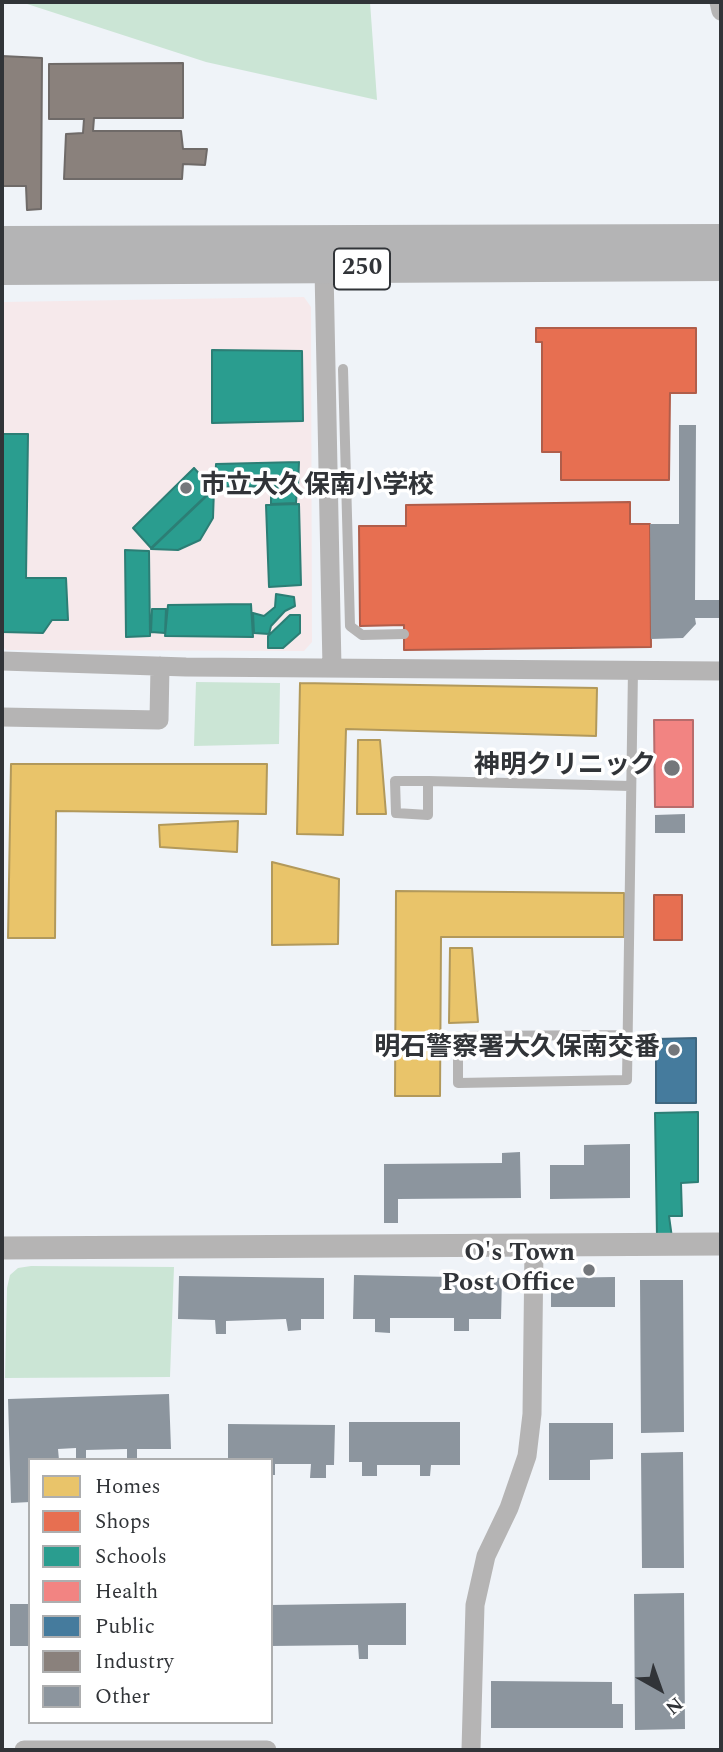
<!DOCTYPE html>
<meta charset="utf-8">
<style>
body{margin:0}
#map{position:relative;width:723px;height:1752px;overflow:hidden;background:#eff3f8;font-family:Spectral,serif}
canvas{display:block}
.frame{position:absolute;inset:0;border:4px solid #313438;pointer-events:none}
.legend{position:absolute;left:28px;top:1458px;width:245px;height:266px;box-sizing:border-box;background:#fff;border:2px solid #adaeaf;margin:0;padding:9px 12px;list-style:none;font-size:21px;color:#313438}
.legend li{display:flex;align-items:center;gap:14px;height:35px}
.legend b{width:35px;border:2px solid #adaeaf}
.north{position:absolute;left:625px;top:1654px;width:70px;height:70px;-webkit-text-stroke:5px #fff;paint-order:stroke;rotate:140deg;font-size:19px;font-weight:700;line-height:28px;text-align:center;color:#313438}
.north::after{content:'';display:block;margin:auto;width:24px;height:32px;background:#313438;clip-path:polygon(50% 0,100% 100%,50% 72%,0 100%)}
</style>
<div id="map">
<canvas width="723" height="1752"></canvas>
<div class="frame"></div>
<ul class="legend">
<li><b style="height:19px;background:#e9c46a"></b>Homes</li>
<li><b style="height:19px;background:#e76f51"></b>Shops</li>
<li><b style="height:19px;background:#2a9d8f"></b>Schools</li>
<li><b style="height:19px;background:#f28482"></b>Health</li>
<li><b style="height:19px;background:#457b9d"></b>Public</li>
<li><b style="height:19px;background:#8a817c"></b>Industry</li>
<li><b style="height:19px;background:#8c959e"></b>Other</li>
</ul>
<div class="north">N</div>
</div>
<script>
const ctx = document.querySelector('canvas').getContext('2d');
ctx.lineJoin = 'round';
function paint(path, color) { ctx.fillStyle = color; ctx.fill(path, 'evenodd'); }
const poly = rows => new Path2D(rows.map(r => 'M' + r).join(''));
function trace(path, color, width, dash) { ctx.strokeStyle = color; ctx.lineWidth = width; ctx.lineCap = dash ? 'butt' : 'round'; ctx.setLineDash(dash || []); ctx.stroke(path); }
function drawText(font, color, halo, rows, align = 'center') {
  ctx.font = font + ' Spectral,"Noto Sans JP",serif'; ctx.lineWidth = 7; ctx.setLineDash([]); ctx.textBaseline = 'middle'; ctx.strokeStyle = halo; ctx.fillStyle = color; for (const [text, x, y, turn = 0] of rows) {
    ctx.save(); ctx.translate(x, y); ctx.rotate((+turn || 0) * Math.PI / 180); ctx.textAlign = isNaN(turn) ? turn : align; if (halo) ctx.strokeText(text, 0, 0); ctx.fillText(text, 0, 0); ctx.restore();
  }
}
paint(poly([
 [304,297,311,307,312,642,304,651,6,650,2,646,2,305,4,302]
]), '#f6e9eb');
paint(poly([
 [21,2,370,2,377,100,206,62],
 [196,682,280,683,279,744,194,746],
 [31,1266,174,1267,170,1377,5,1378,7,1288,10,1275,18,1268]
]), '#cbe5d5');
const homes = poly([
 [300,683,597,688,596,736,346,729,343,835,297,834,300,683],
 [358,740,380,740,386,814,357,814,358,740],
 [11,764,267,764,266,814,56,811,55,938,8,938,11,764],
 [238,821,237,852,160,847,159,825,238,821],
 [272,862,339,879,338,944,272,945,272,862],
 [396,891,624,893,624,937,441,937,440,1096,395,1096,396,891],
 [450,948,472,948,478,1022,449,1023,450,948]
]);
paint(homes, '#e9c46a');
trace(homes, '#b2995b', 2);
const shops = poly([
 [536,328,696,328,696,393,670,393,669,480,561,480,561,452,542,452,542,342,536,342,536,328],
 [630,502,630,524,650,524,651,647,404,650,404,625,360,626,359,526,406,526,406,505,630,502],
 [654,895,682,895,682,940,654,940,654,895]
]);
paint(shops, '#e76f51');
trace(shops, '#b05d4a', 2);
const schools = poly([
 [212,350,302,351,303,421,212,423,212,350],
 [2,434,28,434,26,578,66,578,68,620,52,620,43,633,2,632,2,434],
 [299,462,298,486,215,487,216,464,299,462],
 [194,468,213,489,151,548,133,528,194,468],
 [271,487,297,487,296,503,271,504,271,487],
 [214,489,213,518,200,540,178,550,151,549,214,489],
 [299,504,301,585,269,587,266,505,299,504],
 [125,550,149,551,150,636,126,637,125,550],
 [276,594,294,597,295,606,285,611,271,626,269,634,254,633,253,613,264,616,275,607,276,594],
 [251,604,253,637,165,636,168,605,251,604],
 [152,609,166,609,165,633,151,632,152,609],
 [290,615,300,615,300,633,283,648,268,648,268,636,290,615],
 [698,1112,698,1182,681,1183,682,1216,669,1216,672,1238,657,1237,655,1113,698,1112]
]);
paint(schools, '#2a9d8f');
trace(schools, '#2c7e75', 2);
const health = poly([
 [654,720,693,720,693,807,655,807,654,720]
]);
paint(health, '#f28482');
trace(health, '#b86c6c', 2);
const public = poly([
 [696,1038,696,1103,656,1103,656,1039,696,1038]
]);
paint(public, '#457b9d');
trace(public, '#3f667f', 2);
const industry = poly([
 [2,56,42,58,41,209,27,210,26,186,2,186,2,56],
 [183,63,183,118,94,118,93,131,181,131,183,149,207,149,205,165,183,164,182,179,64,179,66,134,83,133,84,119,49,119,49,64,183,63]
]);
paint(industry, '#8a817c');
trace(industry, '#6f6a68', 2);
paint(poly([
 [679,425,696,425,695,600,721,600,721,618,695,618,696,624,683,638,651,639,650,524,679,524],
 [685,814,685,833,655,833,655,815],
 [630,1144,630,1198,550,1199,550,1165,584,1165,584,1145],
 [520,1152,521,1198,398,1199,398,1223,384,1223,384,1164,502,1163,502,1153],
 [354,1275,502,1278,501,1319,469,1319,469,1331,454,1331,454,1318,390,1318,390,1333,375,1332,375,1319,353,1319],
 [179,1276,324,1278,324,1319,301,1319,301,1330,288,1331,286,1319,226,1321,226,1334,216,1334,215,1320,178,1319],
 [615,1277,615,1307,551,1307,551,1278],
 [640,1280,683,1280,684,1432,641,1433],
 [169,1394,171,1449,137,1449,137,1460,127,1460,127,1449,86,1450,86,1460,76,1460,76,1448,58,1449,59,1460,30,1460,30,1502,11,1503,8,1399],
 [349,1422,460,1422,460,1465,431,1465,430,1476,420,1476,420,1465,377,1465,377,1476,362,1476,362,1462,349,1462],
 [549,1423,613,1423,613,1459,590,1460,590,1480,549,1480],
 [228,1424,335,1425,334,1465,326,1465,326,1478,310,1478,311,1464,275,1464,275,1475,271,1475,271,1460,228,1460],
 [683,1452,684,1568,642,1568,641,1453],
 [684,1593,685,1729,635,1730,634,1594],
 [406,1603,406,1645,368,1645,368,1659,359,1659,358,1645,271,1646,271,1605],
 [10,1604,30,1604,30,1646,10,1646],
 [491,1681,612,1682,612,1704,623,1704,623,1728,491,1728]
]), '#8c959e');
trace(poly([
 [343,369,350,626,362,635,404,634],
 [428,781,428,815,396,813,395,781,428,781,631,786],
 [627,1035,458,1036,458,1083,627,1080,633,669]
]), '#b5b4b4', 10);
trace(poly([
 [719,2,721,11],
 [324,269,332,668],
 [2,661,186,667,721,671],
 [2,717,159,720,160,666],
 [24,1750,267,1750],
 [471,1750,475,1605,486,1556,509,1508,527,1456,532,1414,534,1247]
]), '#b5b4b4', 19);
trace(poly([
 [2,1248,721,1244]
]), '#b5b4b4', 23);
trace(poly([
 [2,242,721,240],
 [2,269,721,265]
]), '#b4b4b5', 32);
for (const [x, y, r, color] of [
 [186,488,7,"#74777b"],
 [672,768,9,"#74777b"],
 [674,1050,7,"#74777b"],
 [589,1270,7,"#74777b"]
]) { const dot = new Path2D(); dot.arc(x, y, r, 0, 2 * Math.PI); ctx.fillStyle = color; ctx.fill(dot); trace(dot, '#fff', 2.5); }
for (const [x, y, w] of [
 [362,269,56]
]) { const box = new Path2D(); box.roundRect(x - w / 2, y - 20.5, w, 41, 5); ctx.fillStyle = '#fff'; ctx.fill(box); trace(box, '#313438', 2); }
drawText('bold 24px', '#313438', null, [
 ["250",362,269]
]);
drawText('bold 26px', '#313438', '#fff', [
 ["市立大久保南小学校",200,488,"left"],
 ["神明クリニック",656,768],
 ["明石警察署大久保南交番",660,1050],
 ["O's Town",575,1255],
 ["Post Office",575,1285]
], 'right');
</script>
